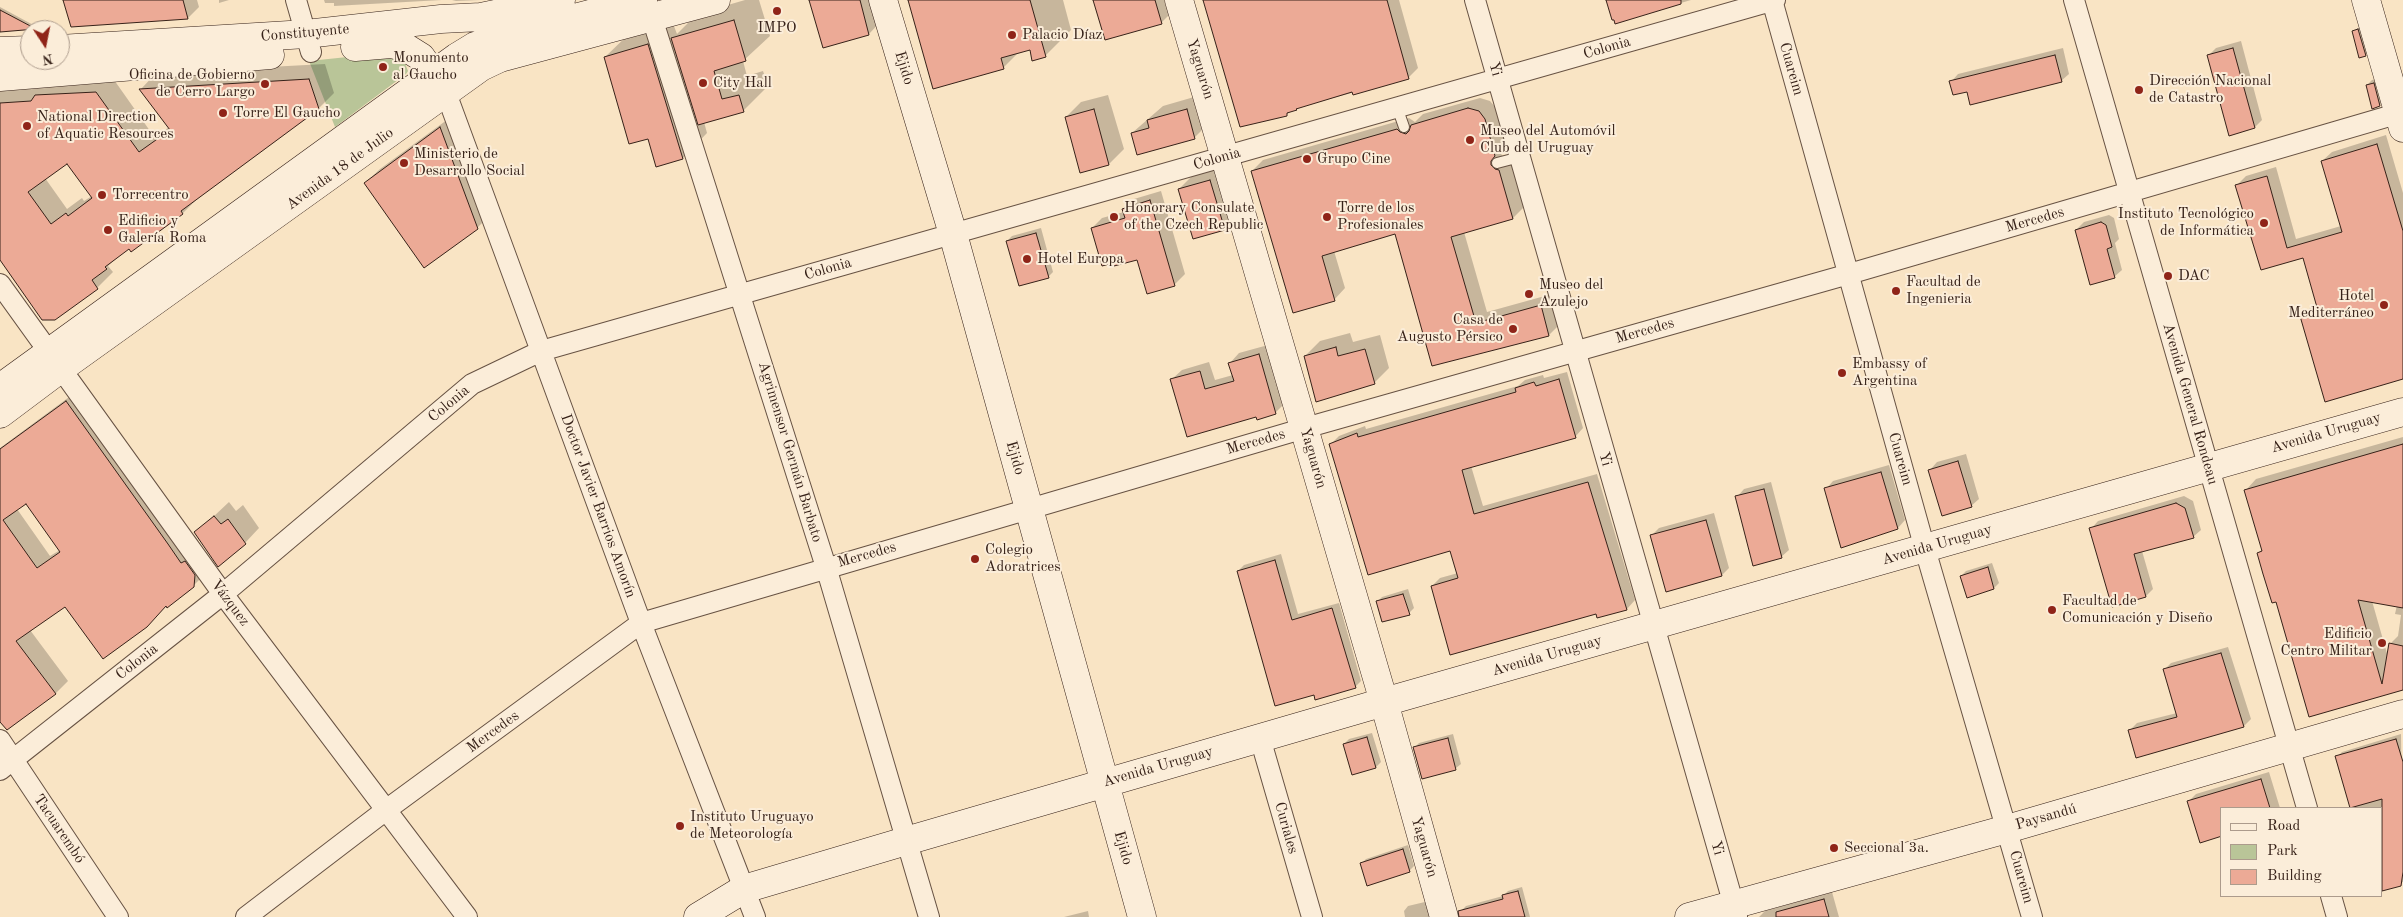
<!DOCTYPE html>
<meta charset="utf-8">
<style>
body{margin:0}
#map{position:relative;width:2403px;height:917px;overflow:hidden;background:#f9e4c4;font-family:"Old Standard TT",serif}
canvas{display:block}
.legend{position:absolute;left:2220px;top:807px;width:162px;height:90px;box-sizing:border-box;background:#fbedd9;border:1px solid #ac9b8c;margin:0;padding:6px 9px;list-style:none;font-size:15px;color:#362118}
.legend li{display:flex;align-items:center;gap:10px;height:25px}
.legend b{width:25px;border:1px solid #ac9b8c}
.north{position:absolute;left:20px;top:20px;width:50px;height:50px;box-sizing:border-box;background:#fbedd9;border:1px solid #ac9b8c;border-radius:50%;rotate:169deg;font-size:14px;font-weight:700;line-height:20px;text-align:center;color:#362118}
.north::after{content:'';display:block;margin:auto;width:18px;height:22px;background:#8f2418;clip-path:polygon(50% 0,100% 100%,50% 72%,0 100%)}
</style>
<div id="map">
<canvas width="2403" height="917"></canvas>
<ul class="legend">
<li><b style="height:6px;background:#fbedd9"></b>Road</li>
<li><b style="height:14px;background:#b9c598"></b>Park</li>
<li><b style="height:14px;background:#ecaa96"></b>Building</li>
</ul>
<div class="north">N</div>
</div>
<script>
const ctx = document.querySelector('canvas').getContext('2d');
ctx.lineJoin = 'round';
function paint(path, color) { ctx.fillStyle = color; ctx.fill(path, 'evenodd'); }
const poly = rows => new Path2D(rows.map(r => 'M' + r).join(''));
function trace(path, color, width, dash) { ctx.strokeStyle = color; ctx.lineWidth = width; ctx.lineCap = dash ? 'butt' : 'round'; ctx.setLineDash(dash || []); ctx.stroke(path); }
function drawText(font, color, halo, rows, align = 'center') {
  ctx.font = font + ' "Old Standard TT",serif'; ctx.lineWidth = 4; ctx.setLineDash([]); ctx.textBaseline = 'middle'; ctx.strokeStyle = halo; ctx.fillStyle = color; for (const [text, x, y, turn = 0] of rows) {
    ctx.save(); ctx.translate(x, y); ctx.rotate((+turn || 0) * Math.PI / 180); ctx.textAlign = isNaN(turn) ? turn : align; if (halo) ctx.strokeText(text, 0, 0); ctx.fillText(text, 0, 0); ctx.restore();
  }
}
paint(poly([
 [386,53,404,61,408,71,406,74,335,127,309,61]
]), '#b9c598');
paint(poly([
 [64,0,199,0,197,0,199,7,188,18,72,26],
 [219,0,229,0,219,3],
 [324,0,442,0,334,6,334,3,325,3],
 [452,0,480,0,456,1],
 [745,0,759,0,770,36,743,61,747,76,763,71,768,86,743,111,704,122,707,133,683,158,657,165,649,137,605,57,630,33,672,21,677,34,697,14],
 [811,0,878,0,883,19,869,34],
 [909,0,1063,0,1071,30,1045,56,1030,49,1019,52,1003,68],
 [1094,0,1164,0,1169,15,1161,23],
 [1204,0,1399,0,1418,68,1408,78,1299,107,1287,114],
 [1607,0,1691,0,1616,22],
 [0,7,37,27,0,30],
 [2363,25,2370,50,2365,55,2354,31],
 [2241,41,2262,120,2255,127,2208,56,2216,48],
 [2063,48,2069,74,2061,81,1951,82,1958,74],
 [325,64,334,93,319,108,198,198,183,213,132,250,129,248,120,255,108,266,113,272,97,288,55,318,0,258,0,89,112,77,155,138,169,127,141,89,156,73],
 [67,162,92,196,84,201,82,198,67,209,45,178],
 [2378,78,2385,100,2380,105,2373,107,2367,85,2372,80],
 [1108,95,1124,149,1109,164,1081,172,1066,117,1081,102],
 [1201,95,1209,123,1194,138,1132,133,1163,106],
 [1480,98,1490,101,1496,108,1506,144,1501,149,1501,154,1506,159,1510,159,1524,207,1513,218,1464,232,1487,312,1552,294,1560,324,1549,335,1433,364,1396,233,1334,251,1345,288,1334,300,1252,171,1263,160,1409,118,1415,122,1423,114],
 [455,114,492,213,477,228,365,183,380,169],
 [2386,135,2403,193,2403,378,2301,316,2311,307,2318,305,2304,257,2262,269,2237,185,2246,176,2276,167,2296,239,2341,226,2322,161,2332,152],
 [1225,166,1239,214,1224,229,1179,189,1194,174],
 [1161,191,1185,274,1175,284,1148,292,1138,258,1114,261,1092,228,1102,218,1124,212,1123,209,1134,199],
 [2109,215,2114,218,2119,239,2115,243,2122,270,2114,277,2076,230,2084,222],
 [1041,228,1053,272,1048,277,1007,241,1012,236],
 [1350,333,1353,342,1380,335,1389,368,1374,383,1305,356,1320,341],
 [1268,345,1285,403,1275,413,1257,416,1172,379,1182,370,1209,362,1215,380,1233,375,1230,363,1239,353],
 [1567,372,1583,428,1575,437,1471,466,1483,506,1597,474,1635,600,1627,609,1598,617,1597,613,1432,586,1440,578,1458,573,1451,550,1331,444,1339,436,1365,426,1366,429,1518,386,1525,380,1543,375,1544,378],
 [80,389,206,573,193,586,65,605,30,630,68,681,55,694,0,719,0,448],
 [26,502,60,550,50,556,17,509],
 [2403,437,2403,689,2309,716,2276,600,2258,553,2263,549,2246,490,2256,479],
 [2372,601,2397,605,2395,614,2401,615,2398,636,2390,644,2388,657],
 [1966,454,1979,499,1971,506,1930,470,1937,462],
 [1889,465,1905,520,1898,528,1826,489,1833,481],
 [1771,482,1789,550,1781,557,1737,497,1744,489],
 [2184,496,2193,501,2201,530,2193,537,2142,551,2153,589,2146,596,2091,529,2098,521],
 [229,502,236,511,243,505,259,528,245,543,196,533],
 [1714,513,1729,568,1722,575,1651,536,1659,528],
 [1281,554,1298,614,1339,603,1361,681,1355,687,1238,571,1244,565],
 [1992,563,1999,583,1994,588,1961,576,1966,571],
 [1408,589,1414,608,1409,613,1377,602,1382,597],
 [2228,647,2251,719,2244,726,2130,730,2137,723,2177,713,2164,670,2171,663],
 [1372,733,1381,762,1376,767,1353,774,1344,744,1349,739],
 [1453,734,1461,764,1456,768,1423,777,1414,748,1419,743],
 [2401,734,2403,882,2382,890,2382,808,2351,808,2337,757,2342,752],
 [2269,772,2280,808,2222,808,2188,802,2196,794],
 [1408,845,1414,866,1409,871,1361,864,1366,859],
 [1522,887,1530,917,1463,917,1461,911,1466,906,1503,896,1508,891],
 [1832,892,1839,917,1759,917,1765,911],
 [1429,901,1434,917,1405,917,1404,911,1408,906],
 [1088,911,1089,917,1064,917]
]), '#0003');
const building = poly([
 [63,0,183,0,188,19,71,27,63,0],
 [809,0,860,0,869,35,823,48,809,0],
 [908,0,1030,0,1046,57,1032,61,1030,50,1001,58,1004,69,933,89,908,0],
 [1093,0,1155,0,1162,24,1105,40,1093,0],
 [1203,0,1387,0,1409,79,1353,95,1352,92,1296,109,1297,110,1287,113,1287,116,1240,127,1203,0],
 [1606,0,1681,0,1681,4,1615,24,1614,20,1612,20,1606,0],
 [0,10,36,29,0,32,0,10],
 [734,20,746,61,714,71,722,99,739,95,744,112,698,125,671,38,734,20],
 [2358,29,2366,56,2359,58,2352,31,2358,29],
 [648,44,683,159,656,167,648,139,629,144,604,57,648,44],
 [2233,48,2255,128,2229,136,2207,55,2233,48],
 [2055,55,2062,82,1970,105,1967,92,1953,95,1949,81,2055,55],
 [309,79,319,109,181,211,183,214,131,252,129,249,105,267,107,269,92,280,98,289,55,320,42,320,0,260,0,103,31,101,35,95,96,92,139,152,170,130,139,89,309,79],
 [67,164,92,198,68,216,66,213,51,224,28,192,67,164],
 [2374,83,2380,106,2372,109,2366,85,2374,83],
 [1468,108,1479,111,1485,119,1495,156,1491,161,1491,165,1495,169,1499,170,1513,219,1451,237,1476,323,1541,305,1549,336,1432,366,1395,234,1322,256,1335,301,1293,313,1251,171,1397,129,1400,132,1406,134,1409,131,1411,125,1468,108],
 [1094,109,1109,165,1080,173,1065,117,1094,109],
 [1187,109,1195,139,1137,155,1131,133,1149,128,1147,120,1187,109],
 [440,127,478,229,424,268,364,183,440,127],
 [2377,144,2403,231,2403,379,2325,402,2300,316,2318,311,2303,258,2261,270,2235,185,2267,176,2287,248,2342,232,2321,161,2377,144],
 [1210,180,1225,230,1193,239,1178,189,1210,180],
 [1150,200,1175,286,1147,294,1137,260,1114,266,1113,263,1102,266,1091,228,1125,218,1122,209,1150,200],
 [2101,222,2106,225,2112,247,2107,249,2115,278,2090,285,2075,230,2101,222],
 [1036,233,1049,278,1019,286,1006,241,1036,233],
 [1336,347,1338,356,1365,349,1375,384,1316,402,1304,356,1336,347],
 [1259,354,1276,414,1257,420,1256,417,1187,437,1170,379,1200,371,1205,389,1234,381,1228,363,1259,354],
 [1559,379,1576,438,1462,470,1474,514,1588,482,1627,610,1597,618,1596,614,1450,655,1431,586,1458,578,1450,551,1368,575,1329,444,1357,433,1358,437,1516,392,1515,388,1534,382,1536,386,1559,379],
 [66,401,168,544,181,563,185,561,195,575,194,587,167,608,166,606,147,627,103,659,65,607,16,641,56,694,7,730,0,722,0,449,66,401],
 [26,504,60,552,37,568,3,520,26,504],
 [2403,444,2403,608,2358,600,2382,684,2389,643,2403,646,2403,690,2309,717,2276,602,2272,603,2263,574,2257,553,2262,551,2244,490,2403,444],
 [1958,461,1972,507,1942,516,1928,470,1958,461],
 [1881,472,1898,529,1841,548,1824,488,1881,472],
 [1764,489,1782,558,1753,566,1735,496,1764,489],
 [2176,503,2185,508,2194,538,2134,554,2146,597,2112,607,2089,528,2176,503],
 [214,516,221,524,228,519,246,544,218,567,194,532,214,516],
 [1706,520,1722,576,1666,592,1650,535,1706,520],
 [1275,560,1292,620,1332,608,1356,688,1315,700,1314,695,1275,706,1237,571,1275,560],
 [1988,567,1994,589,1967,598,1960,576,1988,567],
 [1403,594,1410,615,1382,622,1376,601,1403,594],
 [2221,653,2244,727,2136,758,2128,730,2177,717,2163,669,2221,653],
 [1367,737,1376,768,1352,775,1343,744,1367,737],
 [1448,738,1456,770,1422,779,1413,747,1448,738],
 [2396,739,2403,762,2403,872,2401,886,2382,891,2382,799,2350,808,2335,756,2396,739],
 [2261,779,2270,808,2222,808,2222,836,2200,843,2187,801,2261,779],
 [1403,849,1410,872,1367,886,1360,863,1403,849],
 [1518,891,1525,917,1459,917,1458,911,1503,899,1502,895,1518,891],
 [1824,899,1829,917,1776,917,1776,912,1824,899]
]);
paint(building, '#ecaa96');
trace(building, '#362118', 1);
const lane = poly([
 [1397,107,1404,127],
 [1497,163,1520,157]
]);
const street = poly([
 [296,0,311,52],
 [1475,0,1737,916],
 [1772,0,1925,549,2032,917],
 [2074,0,2307,808],
 [652,18,826,567,929,917],
 [446,93,641,623,755,917],
 [0,284,223,594,467,917],
 [1260,738,1312,917],
 [0,740,118,917],
 [0,770,223,594,472,384,541,351,1775,0],
 [2331,896,2337,917],
 [246,917,386,810,641,623,1305,428,1849,274,2403,112]
]);
const secondary = poly([
 [883,0,953,234,1142,917],
 [1179,0,1384,702,1444,917],
 [2366,0,2403,128],
 [355,47,391,44,405,47,421,57,444,90],
 [60,49,306,34,441,19,481,17,561,0],
 [0,51,30,50],
 [0,77,270,55],
 [0,388,457,57,475,46,506,36,643,0],
 [0,414,60,369,481,67,500,58,716,0],
 [698,917,744,889,906,841,1384,702,2403,412],
 [1689,917,2007,829,2403,714]
]);
trace(lane, '#675243', 12);
trace(street, '#675243', 22);
trace(secondary, '#362118', 29);
trace(lane, '#fbedd9', 10);
trace(street, '#fbedd9', 20);
trace(secondary, '#fbedd9', 28);
for (const [x, y, r, color] of [
 [777,11,5,"#8f2418"],
 [1012,35,5,"#8f2418"],
 [383,67,5,"#8f2418"],
 [703,83,5,"#8f2418"],
 [265,84,5,"#8f2418"],
 [2139,90,5,"#8f2418"],
 [223,113,5,"#8f2418"],
 [27,126,5,"#8f2418"],
 [1470,140,5,"#8f2418"],
 [1307,159,5,"#8f2418"],
 [404,163,5,"#8f2418"],
 [102,195,5,"#8f2418"],
 [1114,217,5,"#8f2418"],
 [1327,217,5,"#8f2418"],
 [2264,223,5,"#8f2418"],
 [108,230,5,"#8f2418"],
 [1027,259,5,"#8f2418"],
 [2168,276,5,"#8f2418"],
 [1896,291,5,"#8f2418"],
 [1529,294,5,"#8f2418"],
 [2384,305,5,"#8f2418"],
 [1513,329,5,"#8f2418"],
 [1842,373,5,"#8f2418"],
 [975,559,5,"#8f2418"],
 [2052,610,5,"#8f2418"],
 [2382,643,5,"#8f2418"],
 [680,826,5,"#8f2418"],
 [1834,848,5,"#8f2418"]
]) { const dot = new Path2D(); dot.arc(x, y, r, 0, 2 * Math.PI); ctx.fillStyle = color; ctx.fill(dot); trace(dot, '#fbedd9', 2); }
drawText('15px', '#362118', '#fbedd9', [
 ["IMPO",777,28,"center"],
 ["Palacio Díaz",1022,35],
 ["Monumento",393,58],
 ["al Gaucho",393,75],
 ["Oficina de Gobierno",255,75,"right"],
 ["de Cerro Largo",255,92,"right"],
 ["Dirección Nacional",2149,81],
 ["de Catastro",2149,98],
 ["City Hall",713,83],
 ["Torre El Gaucho",233,113],
 ["National Direction",37,117],
 ["of Aquatic Resources",37,134],
 ["Museo del Automóvil",1480,131],
 ["Club del Uruguay",1480,148],
 ["Ministerio de",414,154],
 ["Desarrollo Social",414,171],
 ["Grupo Cine",1317,159],
 ["Torrecentro",112,195],
 ["Honorary Consulate",1124,208],
 ["of the Czech Republic",1124,225],
 ["Torre de los",1337,208],
 ["Profesionales",1337,225],
 ["Instituto Tecnológico",2254,214,"right"],
 ["de Informática",2254,231,"right"],
 ["Edificio y",118,221],
 ["Galería Roma",118,238],
 ["Hotel Europa",1037,259],
 ["DAC",2178,276],
 ["Facultad de",1906,282],
 ["Ingenieria",1906,299],
 ["Museo del",1539,285],
 ["Azulejo",1539,302],
 ["Hotel",2374,296,"right"],
 ["Mediterráneo",2374,313,"right"],
 ["Casa de",1503,320,"right"],
 ["Augusto Pérsico",1503,337,"right"],
 ["Embassy of",1852,364],
 ["Argentina",1852,381],
 ["Colegio",985,550],
 ["Adoratrices",985,567],
 ["Facultad de",2062,601],
 ["Comunicación y Diseño",2062,618],
 ["Edificio",2372,634,"right"],
 ["Centro Militar",2372,651,"right"],
 ["Instituto Uruguayo",690,817],
 ["de Meteorología",690,834],
 ["Seccional 3a.",1844,848]
], 'left');
drawText('15px', '#362118', '#fbedd9', [
 ["Constituyente",305,33,-5],
 ["Colonia",1607,48,-16],
 ["Ejido",904,68,73],
 ["Yaguarón",1200,69,73],
 ["Yi",1495,69,74],
 ["Cuareim",1791,69,74],
 ["Colonia",1217,159,-16],
 ["Avenida 18 de Julio",340,169,-36],
 ["Mercedes",2035,220,-16],
 ["Colonia",828,269,-16],
 ["Mercedes",1645,331,-16],
 ["Colonia",449,404,-40],
 ["Avenida General Rondeau",2190,404,74],
 ["Avenida Uruguay",2326,433,-16],
 ["Mercedes",1256,442,-16],
 ["Agrimensor Germán Barbato",790,452,73],
 ["Ejido",1015,458,74],
 ["Yaguarón",1313,458,74],
 ["Yi",1605,459,74],
 ["Cuareim",1900,459,74],
 ["Doctor Javier Barrios Amorín",598,506,70],
 ["Avenida Uruguay",1937,545,-16],
 ["Mercedes",867,555,-16],
 ["Vázquez",230,603,53],
 ["Avenida Uruguay",1547,656,-16],
 ["Colonia",137,662,-38],
 ["Mercedes",493,732,-36],
 ["Avenida Uruguay",1158,767,-16],
 ["Paysandú",2046,817,-16],
 ["Curiales",1286,828,74],
 ["Tacuarembó",59,829,56],
 ["Yaguarón",1424,847,74],
 ["Ejido",1123,848,74],
 ["Yi",1717,848,74],
 ["Cuareim",2021,877,74]
]);
</script>
